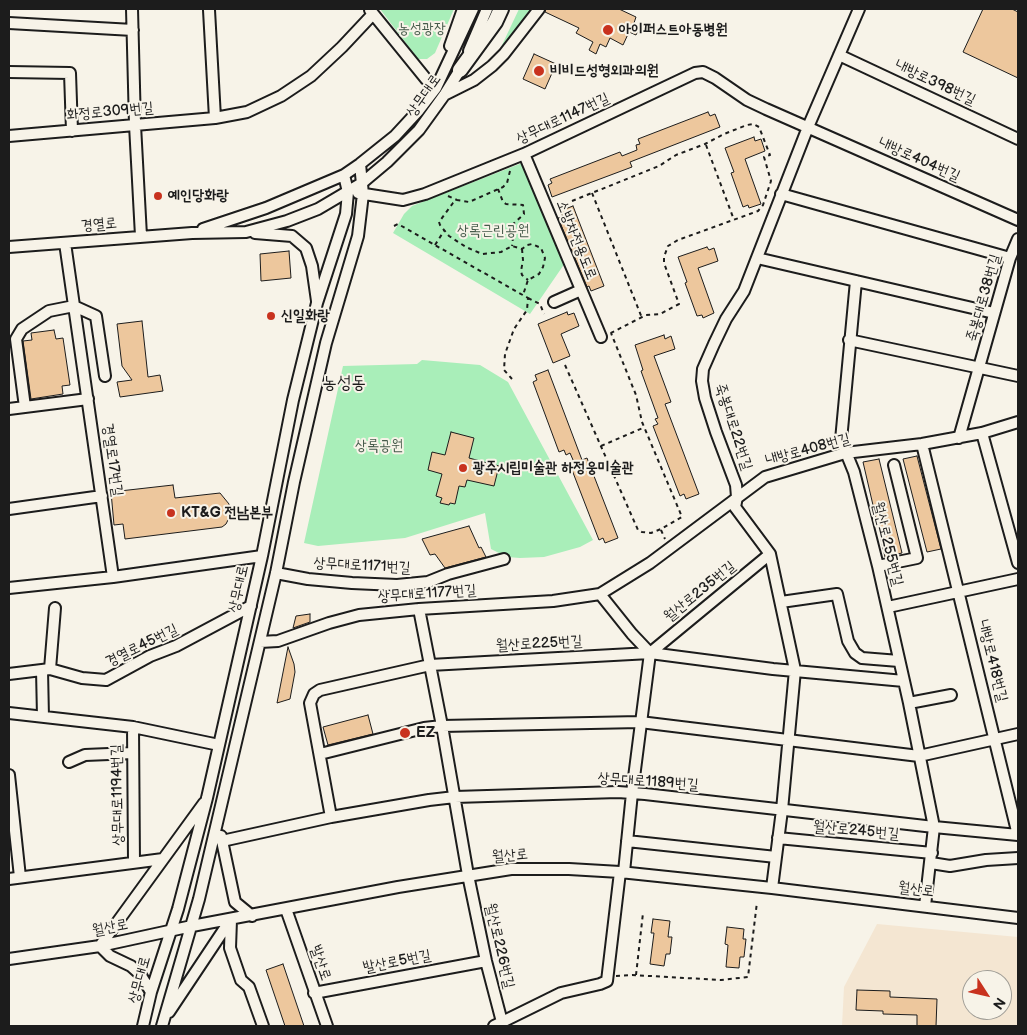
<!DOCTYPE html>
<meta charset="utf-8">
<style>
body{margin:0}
#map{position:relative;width:1027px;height:1035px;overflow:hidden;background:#f7f3e8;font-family:"Balsamiq Sans",sans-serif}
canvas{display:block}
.frame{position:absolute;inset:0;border:10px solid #1c1c1c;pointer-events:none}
.north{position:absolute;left:962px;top:970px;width:50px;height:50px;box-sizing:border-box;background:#f7f3e8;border:1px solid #9f9d96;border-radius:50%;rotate:125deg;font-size:14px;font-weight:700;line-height:20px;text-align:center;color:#1c1c1c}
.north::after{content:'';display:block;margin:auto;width:18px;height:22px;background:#c8321e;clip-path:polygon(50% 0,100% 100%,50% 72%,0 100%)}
</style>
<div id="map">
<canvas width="1027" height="1035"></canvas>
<div class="frame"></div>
<div class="north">N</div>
</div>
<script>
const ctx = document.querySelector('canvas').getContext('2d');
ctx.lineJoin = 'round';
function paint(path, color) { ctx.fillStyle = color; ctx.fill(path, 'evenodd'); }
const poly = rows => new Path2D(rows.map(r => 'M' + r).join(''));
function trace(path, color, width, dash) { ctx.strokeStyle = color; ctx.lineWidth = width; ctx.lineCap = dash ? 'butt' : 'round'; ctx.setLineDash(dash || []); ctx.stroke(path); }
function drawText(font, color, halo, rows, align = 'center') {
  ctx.font = font + ' "Balsamiq Sans","Poor Story",sans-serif'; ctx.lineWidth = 4; ctx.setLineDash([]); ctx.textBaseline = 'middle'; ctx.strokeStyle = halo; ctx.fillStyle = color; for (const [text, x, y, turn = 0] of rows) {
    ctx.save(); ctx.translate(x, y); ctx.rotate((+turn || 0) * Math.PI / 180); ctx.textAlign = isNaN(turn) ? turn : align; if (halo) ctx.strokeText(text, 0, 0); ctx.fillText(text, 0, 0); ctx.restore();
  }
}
paint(poly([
 [877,924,1018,937,1018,1026,842,1026,844,987],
 [972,980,1002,980,1002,1010,972,1010]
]), '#f4e6d2');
paint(poly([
 [380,9,454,9,435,53,427,59,418,59],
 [519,9,534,9,494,62],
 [522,163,565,263,530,314,393,233,404,214,412,206],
 [422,360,480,365,508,382,593,540,580,547,544,557,520,558,507,557,491,549,485,513,405,538,318,546,304,543,343,366,417,364]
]), '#a9eeb9');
const building = poly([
 [546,9,619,9,636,17,634,23,640,26,636,35,629,32,623,45,610,38,606,47,600,44,596,54,589,50,593,42,576,33,579,28,545,12,546,9],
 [983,9,1012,9,1018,12,1018,78,963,52,983,9],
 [534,54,556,64,545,89,523,79,534,54],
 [708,112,710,116,715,114,720,127,630,162,632,167,552,197,548,185,552,183,550,179,620,152,622,156,637,150,636,145,640,144,638,139,708,112],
 [754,137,755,141,761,139,765,151,745,159,761,204,749,208,748,205,743,207,731,173,734,172,725,148,754,137],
 [573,206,604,286,591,291,589,286,587,287,558,218,563,217,560,211,573,206],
 [707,247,709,250,714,248,718,261,698,268,714,313,703,318,702,315,697,316,685,283,687,282,678,257,707,247],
 [289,251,291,278,261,281,260,254,289,251],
 [567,312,568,315,574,313,579,326,561,334,570,356,553,363,538,324,567,312],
 [142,321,148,377,160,375,163,391,120,397,117,382,132,380,122,366,117,324,142,321],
 [54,330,56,339,63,338,70,385,62,386,63,394,31,399,23,341,32,340,31,333,54,330],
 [664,335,665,339,671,336,675,349,654,356,671,402,665,404,699,494,686,499,684,494,680,496,653,426,658,424,655,419,658,418,641,371,643,370,635,345,664,335],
 [548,370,582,460,587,458,618,538,605,543,603,538,599,540,572,470,577,469,570,453,566,455,564,450,559,452,533,382,537,380,535,375,548,370],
 [451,432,474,438,469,458,499,466,494,486,467,480,465,487,459,486,455,504,450,503,449,505,440,503,442,498,436,496,442,474,428,470,432,452,445,455,451,432],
 [917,456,941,549,927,552,903,459,917,456],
 [879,459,902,553,885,557,863,462,879,459],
 [173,485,175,498,220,493,229,504,230,516,226,524,222,527,125,539,123,524,114,525,111,492,173,485],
 [469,526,479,548,481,547,486,557,445,568,435,554,430,555,422,539,469,526],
 [310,614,310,622,293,628,296,616,310,614],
 [288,647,294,664,295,672,290,699,277,703,288,647],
 [368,715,373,734,328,745,323,727,368,715],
 [653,919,670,921,668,937,672,937,670,954,666,954,664,966,650,964,654,933,651,933,653,919],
 [727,927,744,929,743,939,746,939,744,957,740,957,739,968,726,967,728,945,725,944,727,927],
 [283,964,304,1026,285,1026,266,970,283,964],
 [857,990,890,991,890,997,937,999,936,1026,917,1026,917,1015,883,1014,883,1011,856,1010,857,990]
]);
paint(building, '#edc79d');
trace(building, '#1c1c1c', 1);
const minor = poly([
 [132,9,135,125,141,236],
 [209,10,215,118],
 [370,10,426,79,436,88],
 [9,23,133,30],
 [450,46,463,9],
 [469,51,487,9],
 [839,55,1018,139],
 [9,72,70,73,72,131],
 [446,94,474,80,492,66,504,54,539,9],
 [9,136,215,118,247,112,281,96,311,76,342,47,373,14],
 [524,154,601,337],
 [358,193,403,200,425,194,524,154,695,73,703,72,715,78,747,100,766,109,1018,220],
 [781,194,1010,258],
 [203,229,266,208,344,175,360,164,395,136,419,110,436,88,473,9],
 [255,233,292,236,306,248,312,266,317,301],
 [9,247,192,233,246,232,287,221,318,209,362,183,387,162,419,130,445,94,463,65],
 [757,258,994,313],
 [856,281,841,440,854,472,878,566,909,703,934,827,925,906],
 [554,302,581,290],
 [849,340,1018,376],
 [25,407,16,339,22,329,49,311,74,306,96,316,105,376],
 [9,409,88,399],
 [982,433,1018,563],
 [959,438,1010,258,1018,239],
 [922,444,1018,835],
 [9,509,102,496],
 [878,566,917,558,894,465],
 [276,573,308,579,352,583,397,585,428,582,448,574,504,559],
 [113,577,262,556],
 [9,588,113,577,65,243],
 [600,594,632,634,650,653],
 [781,602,837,594,848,641,855,653,862,658,899,661],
 [888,607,1018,579],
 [419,609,442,726,468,875,486,961,502,1022],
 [260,642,278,641,329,623,359,615,419,609,553,601,600,594,650,563,765,477,845,453,922,444,982,433,1018,422],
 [50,669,55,608],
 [42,670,43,717],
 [9,674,50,669,82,678,106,680,150,656,176,646,251,606],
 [909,703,951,695],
 [9,713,133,727,219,745],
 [133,727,134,862],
 [320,754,424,728,442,726,640,722,919,756,1018,734],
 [69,762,85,755,133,753],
 [9,775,20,877],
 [331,817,310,703,314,694,320,690,430,665,650,653,773,669,904,681],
 [221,836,235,902,252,916],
 [778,838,932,853],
 [222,841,331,817,429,800,455,797,618,792,645,794,934,827,1018,835],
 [627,841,776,857],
 [931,863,950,866,986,860,1018,858],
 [624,872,632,793,650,653,770,554],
 [9,879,163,859],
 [772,888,782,810,795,670,770,554,735,507,737,497,736,485,716,432,705,398,702,381,703,369,714,344,726,319,744,291,808,127,859,9],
 [286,909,327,1026],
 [231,920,230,948,241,980,249,987,263,1026],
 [9,959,100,946,192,926,398,887,511,869,569,869,620,872,772,888,1018,918],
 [151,992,140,974,131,966,110,956,100,946,204,803],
 [314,993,486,961],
 [169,1012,231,919],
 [143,1026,151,992,178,909,207,798,262,556,293,400,317,303,346,214,348,192,344,175],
 [162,1026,199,899,276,573,294,482,326,343,358,236,363,194,360,164],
 [494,1026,561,993,600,984,607,981,620,872]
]);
const major = poly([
 [460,70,495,22,501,9]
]);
trace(minor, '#1c1c1c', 14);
trace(major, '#1c1c1c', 18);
trace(poly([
 [706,145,734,220],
 [510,171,507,183,503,187,469,202,457,200,453,203,439,222,440,225,449,236,466,247,482,254,501,252,512,246,522,249,527,245,532,244,541,248,545,258,543,267,539,274,528,280,523,295],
 [498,189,503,202,506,204,523,205,524,214,512,225,511,230,513,242,512,246],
 [592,193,642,318],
 [448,196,457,200],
 [572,201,659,166,676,155,705,144,724,134,747,125,753,124,759,127,770,155,764,157,771,181,763,205,758,211,678,240,668,246,664,257,664,263,679,304,660,314,646,315,609,334],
 [394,226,398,224,528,298,527,310,514,329,505,354,504,370,512,379],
 [435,245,444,231],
 [522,249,523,260,521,271,522,275,528,280],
 [528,298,540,304,544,314],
 [565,365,638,530,642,532,651,533,661,529,682,517,642,422,636,395,611,333],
 [601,446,645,427],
 [661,530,665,539],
 [636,975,643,913],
 [616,976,632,975,721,980,748,977,757,902]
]), '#1c1c1c', 2, [4, 4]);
trace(minor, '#f7f3e8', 10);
trace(major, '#f7f3e8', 14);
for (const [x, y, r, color] of [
 [608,30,6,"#c8321e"],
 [539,71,6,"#c8321e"],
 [158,196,5,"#c8321e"],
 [271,316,5,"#c8321e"],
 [463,468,5,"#c8321e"],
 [171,513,5,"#c8321e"],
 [405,733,6,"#c8321e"]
]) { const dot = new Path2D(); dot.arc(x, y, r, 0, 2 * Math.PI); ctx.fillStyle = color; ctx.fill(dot); trace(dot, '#f7f3e8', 2); }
drawText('15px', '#465b4b', '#f7f3e8', [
 ["농성광장",422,29],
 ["상록근린공원",493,231],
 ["상록공원",379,446]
]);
drawText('bold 15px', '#1c1c1c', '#f7f3e8', [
 ["아이퍼스트아동병원",619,30],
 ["비비드성형외과의원",550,71],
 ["예인당화랑",168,196],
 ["신일화랑",281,316],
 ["광주시립미술관 하정웅미술관",473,468],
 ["KT&G 전남본부",181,513],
 ["EZ",416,733]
], 'left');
drawText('15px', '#1c1c1c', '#f7f3e8', [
 ["내방로398번길",935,83,25],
 ["상무대로",424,96,-55],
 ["화정로309번길",110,112,-5],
 ["상무대로1147번길",563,119,-25],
 ["내방로404번길",919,160,24],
 ["경열로",99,225,-5],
 ["소방차전용도로",576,240,68],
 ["죽봉대로38번길",984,298,-74],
 ["죽봉대로22번길",733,427,72],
 ["내방로408번길",808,450,-15],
 ["경열로17번길",112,460,82],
 ["월산로255번길",887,544,76],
 ["상무대로1171번길",362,566,3],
 ["상무대로",239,589,-78],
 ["월산로235번길",700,592,-39],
 ["상무대로1177번길",427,594,-4],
 ["월산로225번길",539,644,-3],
 ["경열로45번길",142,646,-26],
 ["내방로418번길",992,661,76],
 ["상무대로1189번길",648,782,4],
 ["상무대로1194번길",118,795,-91],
 ["월산로245번길",856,831,5],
 ["월산로",510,856,-5],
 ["월산로",916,890,7],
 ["월산로",110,928,-11],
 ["월산로226번길",499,946,77],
 ["발산로5번길",397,962,-11],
 ["발산로",320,963,71],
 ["상무대로",140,980,-75]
]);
drawText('18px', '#1c1c1c', '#f7f3e8', [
 ["농성동",344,383]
]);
</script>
